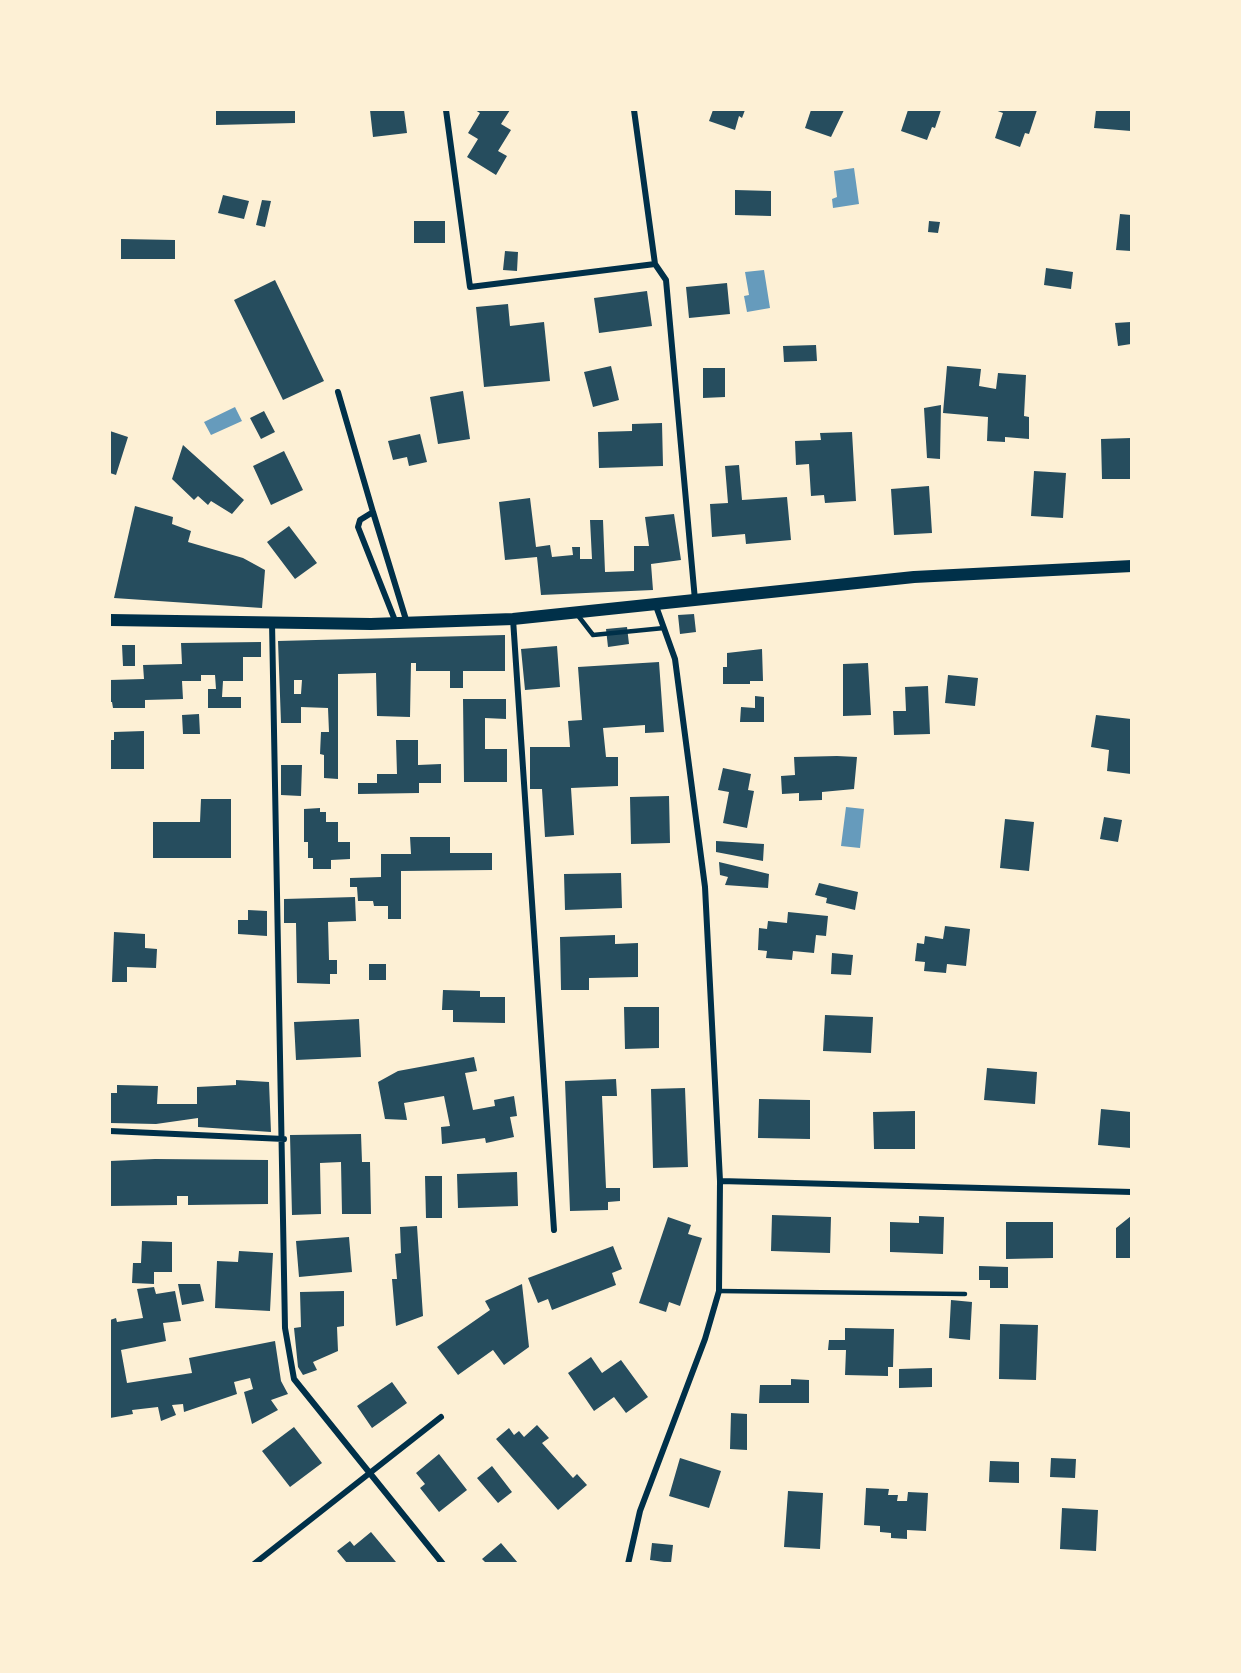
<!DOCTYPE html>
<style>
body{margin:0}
#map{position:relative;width:1241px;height:1673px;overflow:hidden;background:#fdf0d5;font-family:Figtree,sans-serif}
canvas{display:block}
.frame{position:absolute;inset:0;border:111px solid #fdf0d5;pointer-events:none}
</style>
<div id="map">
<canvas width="1241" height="1673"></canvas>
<div class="frame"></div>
</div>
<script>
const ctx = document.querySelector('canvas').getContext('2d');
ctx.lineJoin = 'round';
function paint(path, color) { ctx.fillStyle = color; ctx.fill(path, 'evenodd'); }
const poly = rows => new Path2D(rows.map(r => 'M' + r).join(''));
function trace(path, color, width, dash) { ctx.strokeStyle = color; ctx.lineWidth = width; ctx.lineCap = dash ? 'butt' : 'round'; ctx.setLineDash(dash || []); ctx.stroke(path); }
paint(poly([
 [854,168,859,204,833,208,832,199,837,197,834,171],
 [764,270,770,308,747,312,744,296,749,295,745,272],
 [235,407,242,421,211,435,204,422],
 [846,807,864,809,860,848,841,846]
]), '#669bbc');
paint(poly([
 [216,110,295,110,295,123,216,125],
 [370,110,404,110,407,133,373,137],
 [475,110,510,110,501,124,511,130,498,151,507,156,496,175,467,157,478,139,468,133,480,113],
 [713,110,745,110,742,118,739,116,735,130,709,121],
 [811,110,844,110,831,137,805,128],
 [908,110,941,110,935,128,932,127,927,140,901,131],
 [995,110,1037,110,1029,134,1025,133,1020,147,995,138,1003,113],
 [1096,110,1131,110,1131,131,1094,128],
 [735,190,771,191,771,216,735,215],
 [223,195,249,201,244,219,218,213],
 [262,200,271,201,265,227,256,225],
 [1120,214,1131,215,1131,251,1116,250],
 [414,221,445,221,445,243,414,243],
 [929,221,940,222,938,233,928,232],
 [121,239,175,240,175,259,121,259],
 [505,251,518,252,517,271,503,270],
 [1046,268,1073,272,1071,289,1044,285],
 [275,280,324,381,283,400,234,300],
 [727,283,730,314,689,318,686,287],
 [647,291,652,326,599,333,594,298],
 [508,304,510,326,544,322,550,381,484,387,476,307],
 [1131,322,1131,344,1118,346,1115,323],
 [816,345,817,361,784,362,783,346],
 [611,366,619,400,593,407,584,372],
 [947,366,981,369,979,386,996,389,998,373,1026,375,1024,416,1029,417,1029,439,1005,437,1005,442,987,441,988,417,943,413],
 [703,368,725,368,725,397,703,398],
 [463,391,470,439,438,444,430,397],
 [941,405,940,459,927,458,924,408],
 [264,411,275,432,261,439,250,418],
 [662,423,663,466,599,468,598,432,632,431,632,424],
 [110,431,128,437,116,475,110,473],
 [852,432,856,501,825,503,824,495,811,496,809,464,796,465,795,441,821,440,820,433],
 [420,434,427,462,409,466,407,457,393,460,388,441],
 [1131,438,1131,479,1102,479,1101,439],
 [183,445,244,500,232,514,211,501,208,505,198,496,194,500,172,479],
 [284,451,303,490,271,505,253,466],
 [739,465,742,500,787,497,791,540,746,544,745,534,712,537,710,504,728,503,725,466],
 [1034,471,1066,473,1063,518,1031,516],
 [929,486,932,533,894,535,891,489],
 [530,498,536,547,550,545,552,557,573,555,572,547,580,547,580,559,592,559,590,520,603,520,605,572,634,571,634,546,649,546,645,517,674,514,681,560,651,564,653,590,541,595,537,557,505,560,499,502],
 [135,506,173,517,172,524,191,531,188,542,243,558,265,570,262,608,114,598],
 [289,526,317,563,295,579,267,542],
 [694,614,696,632,680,634,678,615],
 [627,627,629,644,608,647,606,629],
 [505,635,505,671,463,671,463,688,450,688,450,671,416,671,416,663,411,663,410,717,377,716,376,673,338,674,338,779,324,778,324,755,320,754,321,732,329,732,328,708,301,707,301,723,281,723,278,641],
 [294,680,302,680,301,694,294,694],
 [261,642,261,657,243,657,243,681,223,681,222,697,241,697,241,708,208,708,208,689,216,689,215,675,201,675,201,681,182,681,183,699,145,700,145,708,113,708,112,702,110,702,110,680,144,679,143,665,182,664,181,643],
 [122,645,135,645,135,666,123,666],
 [557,646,560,687,525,690,521,649],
 [762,649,763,681,750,681,750,684,723,684,723,667,727,667,727,653],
 [659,662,664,732,645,733,645,725,603,728,606,757,618,757,618,786,571,788,574,835,545,837,542,789,530,789,530,747,570,747,568,721,582,720,578,667],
 [868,663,871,715,843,716,843,664],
 [948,675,978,678,975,706,945,703],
 [928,686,930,734,894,735,893,711,906,711,905,687],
 [755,696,764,697,764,722,740,722,741,707,755,708],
 [463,699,506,699,506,719,485,718,485,749,507,749,507,782,464,782],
 [199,714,200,734,183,734,182,715],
 [1096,715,1131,719,1131,774,1107,771,1109,750,1091,747],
 [144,731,144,769,110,769,110,740,114,740,114,732],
 [396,740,418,740,418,765,441,764,441,783,419,783,419,793,358,794,358,783,377,783,377,774,397,774],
 [837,756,857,757,854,789,822,792,822,800,799,801,799,793,782,794,781,776,795,775,794,757],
 [281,765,302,765,301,796,281,795],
 [723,768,751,774,748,790,754,791,747,828,723,823,729,792,718,790],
 [669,796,670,843,631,844,630,797],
 [201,799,231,799,231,858,153,858,153,822,200,822],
 [320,808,320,812,326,812,326,822,338,822,338,842,350,842,350,859,331,860,331,869,313,869,313,858,308,858,308,842,304,842,304,809],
 [1104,817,1122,820,1118,842,1100,839],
 [1005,819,1034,822,1029,871,1000,868],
 [410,837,450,837,450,853,492,853,492,870,401,871,401,919,388,919,388,906,374,906,373,901,358,901,357,887,350,887,350,878,381,877,381,854,411,854],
 [716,841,764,844,763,861,716,852],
 [719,862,769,874,768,888,725,885,728,877,720,875],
 [621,873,622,908,565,910,564,874],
 [819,883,858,892,855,910,826,903,827,898,815,895],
 [355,897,356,921,328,922,329,960,337,960,337,974,330,974,330,984,297,983,296,923,284,923,284,899],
 [248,910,267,911,267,936,238,934,238,920,248,920],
 [788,912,828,916,826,936,816,935,814,953,793,951,792,960,766,958,767,951,758,950,759,928,767,929,768,921,787,923],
 [945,926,970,929,966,966,947,964,946,973,924,971,925,962,915,961,917,943,924,944,925,936,943,939],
 [114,932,145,934,145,948,157,949,156,968,127,967,127,982,112,982],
 [615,935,615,944,638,943,638,977,589,978,589,990,561,990,560,937],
 [832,953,853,955,851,975,831,974],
 [369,964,386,964,386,980,369,980],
 [443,990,480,991,480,997,505,997,505,1023,453,1022,453,1010,442,1010],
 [624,1007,659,1007,659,1048,625,1049],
 [825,1015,873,1017,871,1053,823,1051],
 [359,1019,361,1057,296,1060,294,1022],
 [474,1057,477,1071,465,1073,473,1110,495,1106,494,1100,514,1096,517,1116,510,1117,514,1137,486,1143,485,1138,442,1144,441,1127,450,1126,444,1096,404,1103,407,1120,385,1119,378,1082,398,1071],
 [987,1068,1037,1072,1035,1104,984,1100],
 [616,1079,617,1096,602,1096,606,1188,620,1188,620,1201,608,1202,608,1210,570,1211,565,1081],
 [236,1080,269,1082,271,1132,198,1127,198,1118,156,1124,110,1123,110,1093,117,1093,117,1085,158,1086,157,1104,197,1104,197,1087,236,1085],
 [685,1088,688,1167,653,1168,651,1089],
 [759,1099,810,1100,810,1139,758,1138],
 [1101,1109,1131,1112,1131,1148,1098,1145],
 [915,1111,915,1149,874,1149,873,1112],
 [361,1134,362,1162,370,1162,371,1214,342,1214,341,1162,320,1163,321,1214,292,1215,290,1135],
 [155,1159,268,1160,268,1204,188,1205,188,1196,177,1196,177,1205,110,1206,110,1161],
 [517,1172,518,1206,458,1208,457,1174],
 [425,1176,442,1176,442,1218,426,1218],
 [772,1215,831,1217,830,1253,771,1251],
 [919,1216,944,1217,943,1254,890,1252,890,1222,919,1223],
 [1131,1216,1131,1258,1116,1258,1116,1228],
 [668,1217,691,1225,688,1234,702,1238,680,1306,669,1302,666,1312,639,1303],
 [1006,1222,1053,1222,1053,1258,1006,1259],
 [417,1226,423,1316,396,1326,392,1279,397,1279,395,1254,401,1253,400,1227],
 [349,1237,352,1272,299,1277,296,1241],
 [142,1241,172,1242,172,1272,154,1272,154,1284,132,1283,133,1263,141,1263],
 [613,1246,622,1269,612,1273,616,1285,552,1310,548,1299,538,1303,528,1278],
 [239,1251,273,1253,270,1311,215,1308,217,1261,238,1262],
 [979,1266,1008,1267,1008,1288,990,1288,990,1280,979,1280],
 [178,1284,200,1284,204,1301,182,1305],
 [522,1284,529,1347,504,1365,493,1350,458,1375,437,1347,490,1310,485,1301],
 [154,1287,156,1294,175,1291,181,1321,163,1323,166,1341,121,1350,127,1383,192,1373,189,1358,275,1341,281,1381,288,1394,271,1400,278,1410,252,1424,244,1392,253,1389,250,1378,234,1382,237,1394,184,1412,183,1404,172,1405,176,1415,161,1421,158,1407,132,1410,133,1414,110,1418,110,1320,116,1318,117,1322,143,1318,137,1289],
 [344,1291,344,1326,337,1327,338,1351,313,1362,317,1370,303,1375,298,1367,294,1328,301,1327,300,1292],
 [951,1300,972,1302,970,1340,949,1338],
 [1000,1324,1038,1325,1036,1380,999,1379],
 [845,1328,894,1329,893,1367,888,1367,888,1376,845,1375,846,1350,828,1350,829,1340,845,1340],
 [591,1357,602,1373,621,1360,648,1397,626,1413,614,1397,594,1411,568,1373],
 [932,1368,932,1387,899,1388,899,1369],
 [791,1379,809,1380,809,1403,759,1403,760,1385,791,1385],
 [392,1382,407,1403,372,1428,357,1406],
 [731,1413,747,1414,747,1450,730,1449],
 [537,1425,549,1438,542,1443,573,1478,577,1474,587,1485,558,1510,496,1439,509,1428,514,1435,519,1431,524,1437],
 [294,1427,322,1463,290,1487,262,1451],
 [439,1454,467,1490,439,1512,420,1488,425,1484,416,1473],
 [680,1458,721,1471,709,1508,669,1496],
 [1051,1458,1076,1459,1075,1478,1050,1477],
 [990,1461,1019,1462,1019,1483,989,1482],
 [492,1466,512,1492,498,1503,477,1478],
 [866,1488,889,1489,888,1495,898,1495,897,1501,907,1501,908,1492,928,1493,926,1531,907,1530,907,1539,891,1538,891,1533,880,1532,880,1526,864,1525],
 [788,1491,823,1493,820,1549,784,1547],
 [1062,1508,1098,1510,1096,1551,1060,1549],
 [371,1532,396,1562,347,1563,337,1551,350,1541,354,1546],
 [501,1543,518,1563,486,1563,482,1559],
 [652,1543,673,1545,671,1563,650,1560]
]), '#264d5e');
trace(poly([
 [576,613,593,635,664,628],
 [719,1291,965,1294]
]), '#003049', 4.5);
trace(poly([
 [446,110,470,287,655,264,666,280,695,600],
 [634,110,655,264],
 [338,392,373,512],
 [513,619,554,1230],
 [272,622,285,1328,294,1379,443,1564],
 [396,623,358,527,360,520,373,512,407,623],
 [110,1131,284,1139],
 [720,1181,1132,1192],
 [254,1564,441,1417],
 [628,1564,640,1511,705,1339,719,1291,720,1181,705,887,675,659,656,606]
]), '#003049', 6);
trace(poly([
 [110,620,371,624,513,619,914,577,1132,566]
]), '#003049', 12);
</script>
